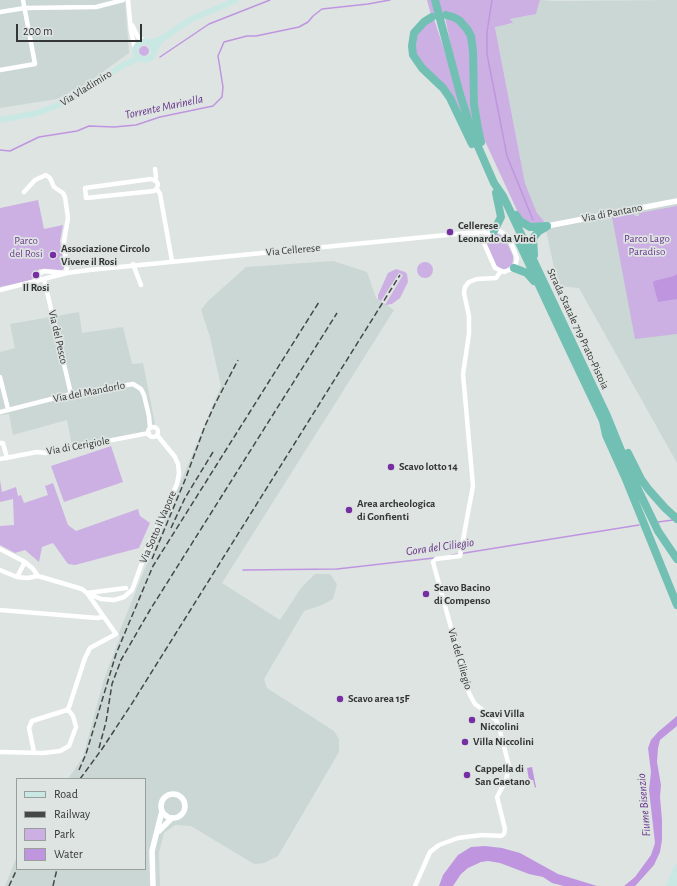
<!DOCTYPE html>
<style>
body{margin:0}
#map{position:relative;width:677px;height:886px;overflow:hidden;background:#dee4e2;font-family:"Alegreya Sans",sans-serif}
canvas{display:block}
.legend{position:absolute;left:16px;top:778px;width:130px;height:92px;box-sizing:border-box;background:#dee4e2;border:1px solid #9a9e9d;margin:0;padding:5px 7px;list-style:none;font-size:12px;color:#343635}
.legend li{display:flex;align-items:center;gap:8px;height:20px}
.legend b{width:20px;border:1px solid #9a9e9d}
.scale{position:absolute;left:16px;top:24px;width:126px;height:18px;box-sizing:border-box;border:2px solid #343635;border-top:0;padding-left:5px;font-size:12px;line-height:14px;white-space:nowrap;color:#343635;-webkit-text-stroke:3px #dee4e2;paint-order:stroke}
</style>
<div id="map">
<canvas width="677" height="886"></canvas>
<ul class="legend">
<li><b style="height:5px;background:#cae8e3"></b>Road</li>
<li><b style="height:5px;background:#454847"></b>Railway</li>
<li><b style="height:11px;background:#ccb0e3"></b>Park</li>
<li><b style="height:11px;background:#bf95e0"></b>Water</li>
</ul>
<div class="scale">200 m</div>
</div>
<script>
const ctx = document.querySelector('canvas').getContext('2d');
ctx.lineJoin = 'round';
function paint(path, color) { ctx.fillStyle = color; ctx.fill(path, 'evenodd'); }
const poly = rows => new Path2D(rows.map(r => 'M' + r).join(''));
function trace(path, color, width, dash) { ctx.strokeStyle = color; ctx.lineWidth = width; ctx.lineCap = dash ? 'butt' : 'round'; ctx.setLineDash(dash || []); ctx.stroke(path); }
function drawText(font, color, halo, rows, align = 'center') {
  ctx.font = font + ' "Alegreya Sans",sans-serif'; ctx.lineWidth = 3.5; ctx.setLineDash([]); ctx.textBaseline = 'middle'; ctx.strokeStyle = halo; ctx.fillStyle = color; for (const [text, x, y, turn = 0] of rows) {
    ctx.save(); ctx.translate(x, y); ctx.rotate((+turn || 0) * Math.PI / 180); ctx.textAlign = isNaN(turn) ? turn : align; if (halo) ctx.strokeText(text, 0, 0); ctx.fillText(text, 0, 0); ctx.restore();
  }
}
paint(poly([
 [0,0,125,0,129,53,86,84,57,99,0,108],
 [540,0,556,1,677,0,677,463,579,288,558,286,544,221,537,213,525,183,495,26,512,24,510,19,536,14],
 [333,261,367,272,376,298,394,310,222,583,280,620,301,588,315,574,330,574,337,584,333,599,322,605,304,611,264,679,267,688,334,731,339,739,339,752,278,856,264,863,254,864,191,826,175,825,164,833,159,852,160,886,5,886,17,856,17,869,145,869,145,779,68,779,83,757,104,679,120,637,119,633,160,531,221,386,210,337,201,310,208,301,246,267],
 [79,312,82,333,123,327,132,364,143,363,155,424,145,436,73,451,67,420,13,435,9,414,0,415,0,352,15,348,10,324]
]), '#cad7d4');
paint(poly([
 [427,0,540,0,536,14,510,19,513,23,495,27,525,183,537,213,544,221,543,223,535,225,521,219,484,139,479,123,475,42,448,13,442,13,431,15],
 [445,17,457,21,468,35,475,128,469,112,452,51],
 [434,19,443,46,470,133,458,108,423,67,415,53,418,31],
 '139 51a5 5 0 1 1 10 0a5 5 0 1 1-10 0Z',
 [38,200,44,229,63,225,60,241,64,268,62,270,39,269,32,280,0,287,0,208],
 [677,206,677,334,635,339,612,217,634,214,635,216,639,216,639,213],
 [497,233,505,238,513,256,513,260,512,265,506,269,501,269,496,265,487,247,487,240,489,236],
 '417 270a8 8 0 1 1 16 0a8 8 0 1 1-16 0Z',
 [396,269,405,272,407,274,408,282,400,298,392,304,386,305,385,305,403,275,399,273,381,301,378,299,378,295,388,273],
 [111,446,123,482,64,502,51,466],
 [0,480,2,492,16,487,18,496,21,495,24,503,48,495,45,486,53,483,68,525,76,531,138,509,140,516,150,523,139,548,75,565,68,564,53,543,42,547,39,562,25,550,15,553,0,545,0,526,14,525,13,499,0,502]
]), '#ccb0e3');
paint(poly([
 [677,274,677,299,658,302,653,283,654,281,674,276],
 [677,716,677,726,660,740,658,748,657,762,661,785,660,797,662,820,662,840,660,852,654,865,637,884,635,886,624,886,635,877,651,855,655,843,649,790,651,772,648,748,651,740,658,732],
 [532,767,536,787,535,788,533,780,529,780,527,768],
 [485,846,502,848,520,853,558,874,597,886,564,886,552,883,543,877,529,874,500,863,488,861,481,862,468,868,461,874,453,886,439,886,443,875,458,855,471,847]
]), '#bf95e0');
trace(poly([
 [492,0,487,32,487,54,507,156,533,220],
 [160,57,209,24,270,0],
 [0,150,10,151,39,137,77,131,89,126,114,127,136,125,160,117,213,106,222,97,223,87,218,56,224,42,247,36,256,36,299,27,308,22,313,16,322,9,368,4,390,0],
 [658,522,673,520],
 [452,555,639,525],
 [243,570,337,569,434,558]
]), '#bf95e0', 1.5);
trace(poly([
 [128,0,131,31,135,49],
 [0,12,25,8,96,7,123,0],
 [132,25,138,37,145,41],
 [0,70,35,64,23,0],
 [151,179,156,181,158,184,157,188,154,191,86,198,85,188,151,179],
 [155,180,156,177,155,169],
 [157,189,160,194,172,261],
 [24,192,35,180,46,175,50,178,54,187,63,193,65,197,68,218,64,241,67,273],
 [470,234,476,235,484,243,495,268,504,272,514,268,516,263,517,258,510,240,506,235,500,231,494,231,485,237,484,243],
 [133,264,141,285],
 [44,279,71,394],
 [38,281,39,274,44,271,64,273],
 [0,290,67,273,89,270,477,232,491,232],
 [0,377,8,409],
 [0,412,71,394,133,384,141,389,144,395,149,416,150,428],
 '148 432a5 5 0 1 1 10 0a5 5 0 1 1-10 0Z',
 [0,443,3,443,7,458],
 [0,459,37,452,46,453,149,433],
 [0,549,25,562,33,569,38,576],
 [0,570,17,577,27,578,38,576,82,589,87,593,116,634,90,648,85,658,69,707,67,710,70,712,73,716,76,727,69,746,60,751,43,753,0,752],
 [17,577,25,562],
 [87,593,101,599,114,600,124,597,132,590,134,585,148,546,177,484,179,473,178,464,175,457,157,435],
 [87,593,126,588],
 [0,610,97,618,103,617],
 [34,752,29,728,32,721,67,710],
 [415,886,430,852,439,845,458,838,482,835,501,836,504,834,505,829,497,797,506,780,509,766,499,727,496,720,475,704,469,693,433,562,436,559,460,556,473,486,463,374,469,334,469,316,464,293,465,287,469,282,477,279,496,278,501,271]
]), '#fff', 4.5);
trace(poly([
 [547,226,677,201],
 '161 806a12 12 0 1 1 24 0a12 12 0 1 1-24 0Z',
 [159,831,172,818],
 [153,886,152,851,162,811]
]), '#fff', 5.5);
trace(poly([
 [149,43,163,38,190,20,201,15,236,0],
 [154,51,151,44,145,41,139,43,135,49,136,54,139,58,147,60,152,57,157,45,163,38],
 [0,120,37,113,64,103,125,64,139,58],
 [669,886,677,867],
 [674,886,677,879]
]), '#cae8e3', 6);
trace(poly([
 [435,0,460,94,473,135,494,183,503,196,607,416,636,487],
 [446,15,453,17,459,20,467,29,471,36,473,51,474,104,478,129,481,142],
 [432,17,424,22,414,33,412,46,413,55,422,68,443,88,450,98,472,144],
 [516,215,520,221,530,227,547,226],
 [494,231,501,217,496,193],
 [517,238,567,345,606,427],
 [534,255,533,238,539,231,546,227],
 [514,268,527,273,534,281],
 [603,421,606,435,625,477,677,605],
 [628,453,641,479,649,490,665,508,677,519],
 [635,483,658,531,677,559]
]), '#72c0b4', 8);
trace(poly([
 [171,528,185,498,213,452],
 [152,559,185,480,205,426,215,404,238,360],
 [99,748,106,722,112,684,121,660,150,610,337,313],
 [79,770,86,754,116,654,153,566,319,302],
 [80,779,102,749,131,705,400,275],
 [9,886,17,869],
 [53,886,57,869]
]), '#454847', 1.5, [6, 3]);
for (const [x, y, r, color] of [
 [450,232,4,"#762fa2"],
 [53,255,4,"#762fa2"],
 [36,275,4,"#762fa2"],
 [391,467,4,"#762fa2"],
 [349,510,4,"#762fa2"],
 [426,594,4,"#762fa2"],
 [340,699,4,"#762fa2"],
 [472,720,4,"#762fa2"],
 [465,742,4,"#762fa2"],
 [467,775,4,"#762fa2"]
]) { const dot = new Path2D(); dot.arc(x, y, r, 0, 2 * Math.PI); ctx.fillStyle = color; ctx.fill(dot); trace(dot, '#dee4e2', 1.5); }
drawText('11px', '#343635', '#dee4e2', [
 ["Via Vladimiro",86,88,-32],
 ["Via di Pantano",612,213,-11],
 ["Via Cellerese",293,250,-5],
 ["Strada Statale 719 Prato-Pistoia",578,329,65],
 ["Via del Pesco",58,337,77],
 ["Via del Mandorlo",89,392,-11],
 ["Via di Cerigiole",78,446,-10],
 ["Via Sotto il Vapore",158,527,-67],
 ["Via del Ciliegio",460,659,74]
]);
drawText('bold 11px', '#343635', '#dee4e2', [
 ["Cellerese",458,226],
 ["Leonardo da Vinci",458,239],
 ["Associazione Circolo",61,249],
 ["Vivere il Rosi",61,262],
 ["Il Rosi",36,288,"center"],
 ["Scavo lotto 14",399,467],
 ["Area archeologica",357,504],
 ["di Gonfienti",357,517],
 ["Scavo Bacino",434,588],
 ["di Compenso",434,601],
 ["Scavo area 15F",348,699],
 ["Scavi Villa",480,714],
 ["Niccolini",480,727],
 ["Villa Niccolini",473,742],
 ["Cappella di",475,769],
 ["San Gaetano",475,782]
], 'left');
drawText('11px', '#6d3890', '#dee4e2', [
 ["Parco Lago",647,239],
 ["Paradiso",647,252],
 ["Parco",26,241],
 ["del Rosi",26,254]
]);
drawText('italic 12px', '#663188', '#dee4e2', [
 ["Torrente Marinella",164,107,-12],
 ["Gora del Ciliegio",440,547,-8],
 ["Fiume Bisenzio",644,805,-95]
]);
</script>
